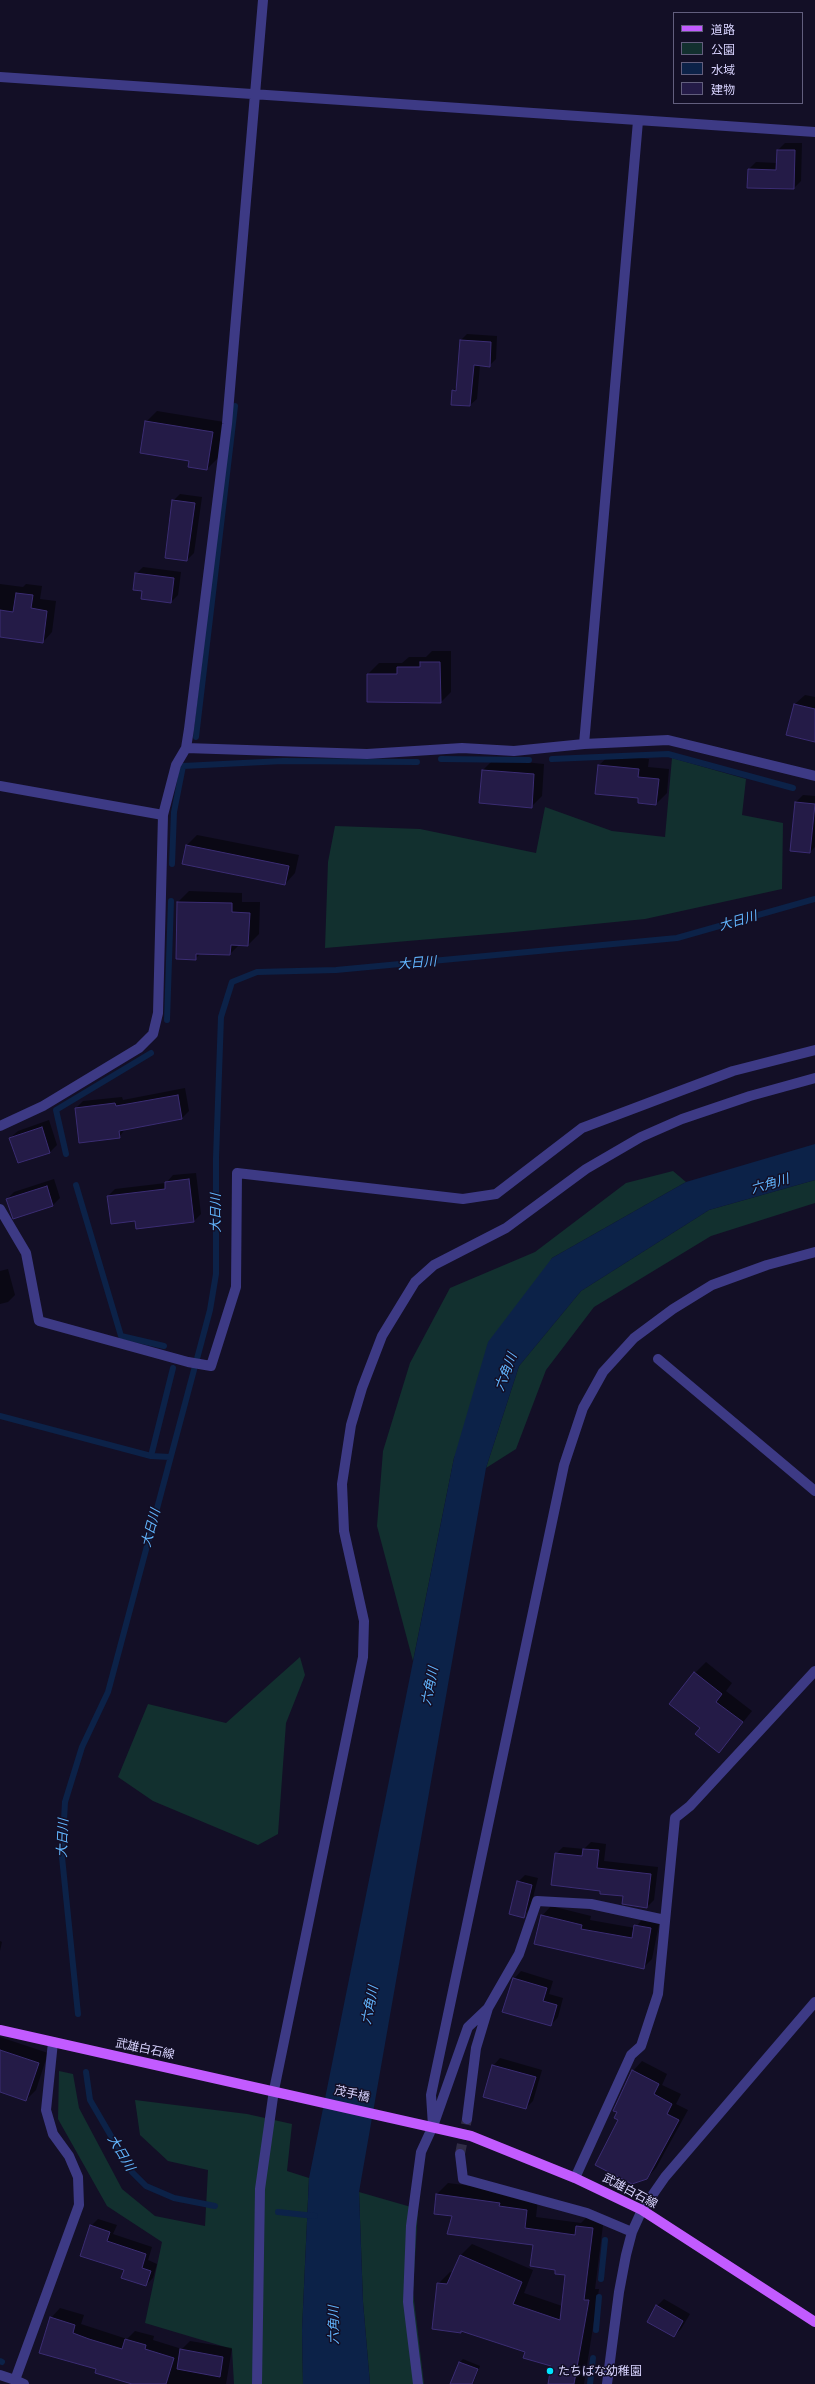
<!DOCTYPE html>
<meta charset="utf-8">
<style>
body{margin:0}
#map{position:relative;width:815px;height:2384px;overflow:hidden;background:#130f26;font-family:"Public Sans","Noto Sans JP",sans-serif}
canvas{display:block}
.legend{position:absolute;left:673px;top:12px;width:130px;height:92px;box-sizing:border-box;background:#130f26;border:1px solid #625e7d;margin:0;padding:5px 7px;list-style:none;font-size:12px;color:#d9d4ff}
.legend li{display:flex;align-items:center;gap:8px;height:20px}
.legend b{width:20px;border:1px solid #625e7d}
</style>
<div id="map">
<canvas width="815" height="2384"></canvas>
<ul class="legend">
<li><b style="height:5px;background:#c25bff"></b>道路</li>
<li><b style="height:11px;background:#12302f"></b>公園</li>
<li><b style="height:11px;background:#0c2248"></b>水域</li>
<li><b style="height:11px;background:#241b47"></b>建物</li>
</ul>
</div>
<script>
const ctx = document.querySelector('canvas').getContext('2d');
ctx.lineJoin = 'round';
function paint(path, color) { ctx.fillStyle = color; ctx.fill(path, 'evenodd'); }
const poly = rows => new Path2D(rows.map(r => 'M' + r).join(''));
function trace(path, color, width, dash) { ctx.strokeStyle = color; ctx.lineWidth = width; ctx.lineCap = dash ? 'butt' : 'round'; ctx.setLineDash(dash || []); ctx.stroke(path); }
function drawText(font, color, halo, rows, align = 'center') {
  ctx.font = font + ' "Public Sans","Noto Sans JP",sans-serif'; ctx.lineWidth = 3; ctx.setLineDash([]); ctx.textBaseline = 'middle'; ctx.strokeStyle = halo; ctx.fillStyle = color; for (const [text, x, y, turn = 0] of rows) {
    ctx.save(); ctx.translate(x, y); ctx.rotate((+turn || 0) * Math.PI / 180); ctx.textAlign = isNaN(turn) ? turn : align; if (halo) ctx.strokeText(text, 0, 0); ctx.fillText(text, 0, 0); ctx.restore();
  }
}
paint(poly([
 [672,758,746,779,742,815,783,823,782,889,645,919,514,932,325,948,328,862,335,826,420,829,536,853,545,807,612,831,665,837],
 [673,1171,686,1182,552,1258,454,1458,413,1661,377,1526,383,1451,410,1363,450,1288,535,1252,626,1183],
 [815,1180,815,1203,711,1236,594,1307,546,1370,516,1449,486,1468,519,1366,581,1291,709,1210],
 [300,1657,305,1675,286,1723,278,1834,258,1845,153,1801,118,1777,148,1704,226,1723],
 [59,2071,73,2074,79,2108,122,2189,155,2216,205,2226,208,2170,168,2161,140,2135,135,2100,247,2114,292,2124,287,2171,309,2178,302,2330,303,2384,234,2384,232,2349,145,2323,162,2242,107,2206,58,2119],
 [359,2192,418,2209,413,2292,424,2384,370,2384,363,2302]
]), '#12302f');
paint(poly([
 [815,1144,815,1180,709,1210,581,1291,519,1366,486,1468,359,2192,363,2302,370,2384,303,2384,302,2330,309,2178,454,1458,488,1342,552,1258,686,1182]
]), '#0c2248');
paint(poly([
 [785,143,802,143,801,181,794,188,749,169,756,162,777,163,778,150],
 [467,334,497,336,496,359,489,366,480,365,477,399,470,405,452,404,453,391,457,386,461,340],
 [157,411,224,422,218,458,207,469,146,422],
 [180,494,202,497,194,553,187,560,173,501],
 [143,567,181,572,178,595,171,602,143,591,136,574],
 [0,584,23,587,26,584,42,586,40,599,56,601,52,632,43,642,0,636],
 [432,651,451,651,451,692,441,702,368,674,379,663,402,663,409,657,426,657],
 [805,695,815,697,815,741,795,704],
 [610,755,649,759,648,767,669,769,667,793,656,804,639,797,599,765],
 [494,759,544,764,542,796,531,807,483,770],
 [803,795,815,796,815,847,810,852,791,850,796,802],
 [197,835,299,855,295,873,285,884,186,846],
 [189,891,242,893,242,902,260,902,259,934,248,945,240,944,230,954,201,953,195,959,177,958,178,902],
 [185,1088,189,1111,182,1118,126,1128,119,1137,76,1108,83,1101,122,1097,123,1100],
 [49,1120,57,1145,50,1152,19,1162,10,1138,18,1131],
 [196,1173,201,1214,194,1221,137,1228,136,1220,108,1196,115,1189,166,1183,173,1175],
 [54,1179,60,1198,53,1205,14,1218,7,1199,14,1192],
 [8,1269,15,1295,8,1302,0,1304,0,1271],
 [706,1662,732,1683,726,1691,752,1711,719,1752,701,1728,695,1673],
 [591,1842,606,1844,604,1861,658,1867,654,1900,647,1907,624,1895,601,1890,556,1854,563,1847,584,1849],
 [525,1875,538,1878,530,1909,523,1916,518,1882],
 [551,1906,591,1916,590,1920,635,1928,645,1916,660,1919,652,1959,643,1968,626,1965,627,1962,542,1916],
 [0,1941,2,1942,0,1951],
 [521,1971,553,1981,549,1994,563,1998,558,2017,551,2025,514,1979],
 [0,2037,48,2053,36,2090,26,2100,0,2091],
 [500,2058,542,2070,533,2101,526,2108,493,2066],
 [642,2061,667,2074,662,2085,681,2094,676,2104,688,2110,656,2168,647,2178,619,2120,633,2071],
 [448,2183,510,2191,538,2199,536,2217,581,2223,589,2215,604,2217,595,2289,599,2289,584,2384,549,2384,552,2366,526,2352,462,2330,461,2332,438,2284,450,2272,453,2273,460,2256,472,2244,533,2270,524,2293,562,2306,566,2275,556,2269,534,2244,453,2215,437,2194],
 [98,2219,117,2225,113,2234,152,2247,148,2260,157,2264,153,2278,146,2285,125,2270,91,2226],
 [664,2299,690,2314,681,2329,674,2336,657,2306],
 [60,2308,84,2315,81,2324,127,2339,135,2331,154,2336,153,2340,182,2349,190,2341,232,2348,226,2384,135,2384,98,2369,51,2318],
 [463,2359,480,2366,473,2384,461,2384,459,2363]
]), '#0007');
trace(poly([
 [196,737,235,406],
 [441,759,529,760],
 [552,759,668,754,793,788],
 [172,864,174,812,183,766,283,761,417,762],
 [167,1020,171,901],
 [66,1154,56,1110,151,1053],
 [76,1185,121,1336,164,1346],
 [0,1416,151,1456,170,1457],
 [151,1456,173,1368],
 [78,2014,62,1857,65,1802,82,1747,108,1692,210,1310,216,1274,216,1158,221,1017,232,982,257,972,336,970,677,938,815,899],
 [86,2072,90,2100,132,2172,146,2186,174,2198,215,2206],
 [278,2212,315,2216],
 [601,2279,605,2240],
 [596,2330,599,2297],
 [0,2361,2,2362],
 [590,2384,593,2358]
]), '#0c2248', 6);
const building = poly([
 [777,150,795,150,794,189,747,188,748,169,776,170,777,150],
 [460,340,491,342,490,367,474,365,470,406,451,405,452,390,456,391,460,340],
 [145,421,213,432,207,470,188,467,189,461,140,453,145,421],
 [172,500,195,503,187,561,165,558,172,500],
 [135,573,174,578,171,603,141,599,142,591,133,590,135,573],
 [16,593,33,595,31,608,47,611,43,643,0,637,0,610,13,612,16,593],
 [420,662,440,662,441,703,367,702,367,674,397,674,397,667,420,667,420,662],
 [794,704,815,709,815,742,786,735,794,704],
 [598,765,639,769,638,777,659,779,656,805,638,803,638,798,595,794,598,765],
 [482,770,534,774,532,808,479,803,482,770],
 [795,802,815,804,810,853,790,851,795,802],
 [186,845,289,866,285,885,182,864,186,845],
 [177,902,232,903,232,912,250,913,248,946,231,945,230,955,196,954,196,960,176,959,177,902],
 [178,1095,182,1119,119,1131,120,1138,79,1143,75,1108,115,1103,116,1106,178,1095],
 [42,1127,50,1153,18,1163,9,1138,42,1127],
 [189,1179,194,1222,136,1229,135,1221,111,1224,107,1196,165,1189,165,1182,189,1179],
 [47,1186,53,1206,13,1219,6,1199,47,1186],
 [694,1672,722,1694,716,1702,743,1722,719,1753,695,1734,700,1728,669,1704,694,1672],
 [583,1849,599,1850,597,1868,651,1874,647,1908,622,1904,623,1896,600,1894,600,1891,551,1885,555,1853,582,1856,583,1849],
 [517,1881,532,1885,524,1918,509,1914,517,1881],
 [541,1915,582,1925,581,1929,632,1938,634,1925,651,1928,644,1969,534,1944,541,1915],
 [513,1978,547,1988,543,2001,557,2005,551,2026,502,2012,513,1978],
 [0,2050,39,2063,26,2101,0,2092,0,2050],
 [492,2065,536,2077,526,2109,483,2097,492,2065],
 [632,2070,659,2084,654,2094,672,2104,667,2114,679,2120,647,2179,632,2184,595,2165,618,2120,614,2118,617,2112,613,2111,632,2070],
 [436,2194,500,2203,499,2206,527,2210,525,2228,575,2235,576,2226,593,2228,584,2300,589,2300,574,2384,548,2384,551,2366,523,2358,525,2352,461,2331,461,2333,432,2329,437,2283,447,2284,460,2255,522,2282,513,2304,560,2320,565,2275,555,2274,555,2270,530,2266,533,2245,447,2234,452,2216,434,2214,436,2194],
 [90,2225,110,2232,107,2241,146,2254,142,2268,151,2271,146,2286,121,2278,124,2270,80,2256,90,2225],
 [656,2305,683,2321,674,2337,647,2322,656,2305],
 [50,2317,75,2325,73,2333,89,2339,122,2349,125,2339,146,2345,145,2349,174,2358,166,2384,132,2384,95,2373,96,2369,39,2353,50,2317],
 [180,2349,223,2357,220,2377,177,2369,180,2349],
 [459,2362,478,2369,472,2384,450,2384,459,2362]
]);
paint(building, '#241b47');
trace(building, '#3b2d73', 1);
trace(poly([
 [460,2154,467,2119]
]), '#312d47', 10, [10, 5]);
trace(poly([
 [0,77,815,132],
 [584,744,638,121],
 [186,748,367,754,462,748,514,751,584,744,668,740,815,776],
 [0,786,163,815],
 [0,1126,43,1106,139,1048,153,1034,158,1013,163,815,176,765,186,748,189,729,227,424,263,0],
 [0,1209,26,1253,39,1321,188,1362,211,1366,236,1287,237,1173,463,1199,496,1194,582,1128,733,1071,815,1050],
 [658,1359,815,1491],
 [467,2119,476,2048,488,2008,519,1954,537,1901,591,1904,665,1920],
 [433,2126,431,2095,564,1465,583,1408,603,1372,634,1338,673,1309,712,1285,767,1265,815,1252],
 [460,2154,463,2179,587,2213,632,2232],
 [575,2178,631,2055,641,2046,658,1994,675,1818,690,1806,815,1671],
 [0,2375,15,2380],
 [24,2384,15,2380,79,2205,78,2177,69,2156,53,2134,46,2110,53,2042],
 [257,2384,260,2189,274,2090,363,1657,364,1621,344,1531,342,1484,351,1425,362,1388,382,1336,415,1282,434,1265,506,1228,586,1169,641,1137,682,1119,750,1096,815,1078],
 [418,2384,408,2302,411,2226,421,2152,433,2126,468,2027,488,2008],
 [607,2384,619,2292,626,2255,632,2232,642,2210,665,2177,815,2002]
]), '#3d3a85', 10);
trace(poly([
 [0,2030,471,2136,575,2178,642,2210,815,2322]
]), '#c25bff', 10);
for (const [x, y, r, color] of [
 [550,2371,4,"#00e5ff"]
]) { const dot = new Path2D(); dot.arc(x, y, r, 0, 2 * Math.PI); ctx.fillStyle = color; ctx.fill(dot); trace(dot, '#130f26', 1.5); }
drawText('12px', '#d9d4ff', '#130f26', [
 ["武雄白石線",145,2049,12],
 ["茂手橋",352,2094,13],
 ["武雄白石線",630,2191,28]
]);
drawText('12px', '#d9d4ff', '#130f26', [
 ["たちばな幼稚園",558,2371]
], 'left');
drawText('italic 13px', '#62b6ff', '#130f26', [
 ["大日川",738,921,-16],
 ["大日川",417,963,-5],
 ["六角川",770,1184,-16],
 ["大日川",216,1213,-90],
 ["六角川",506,1372,-69],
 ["大日川",151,1528,-75],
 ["六角川",430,1686,-79],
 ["大日川",63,1838,-88],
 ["六角川",370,2005,-79],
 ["大日川",121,2153,59],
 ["六角川",334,2325,-91]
]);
</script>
